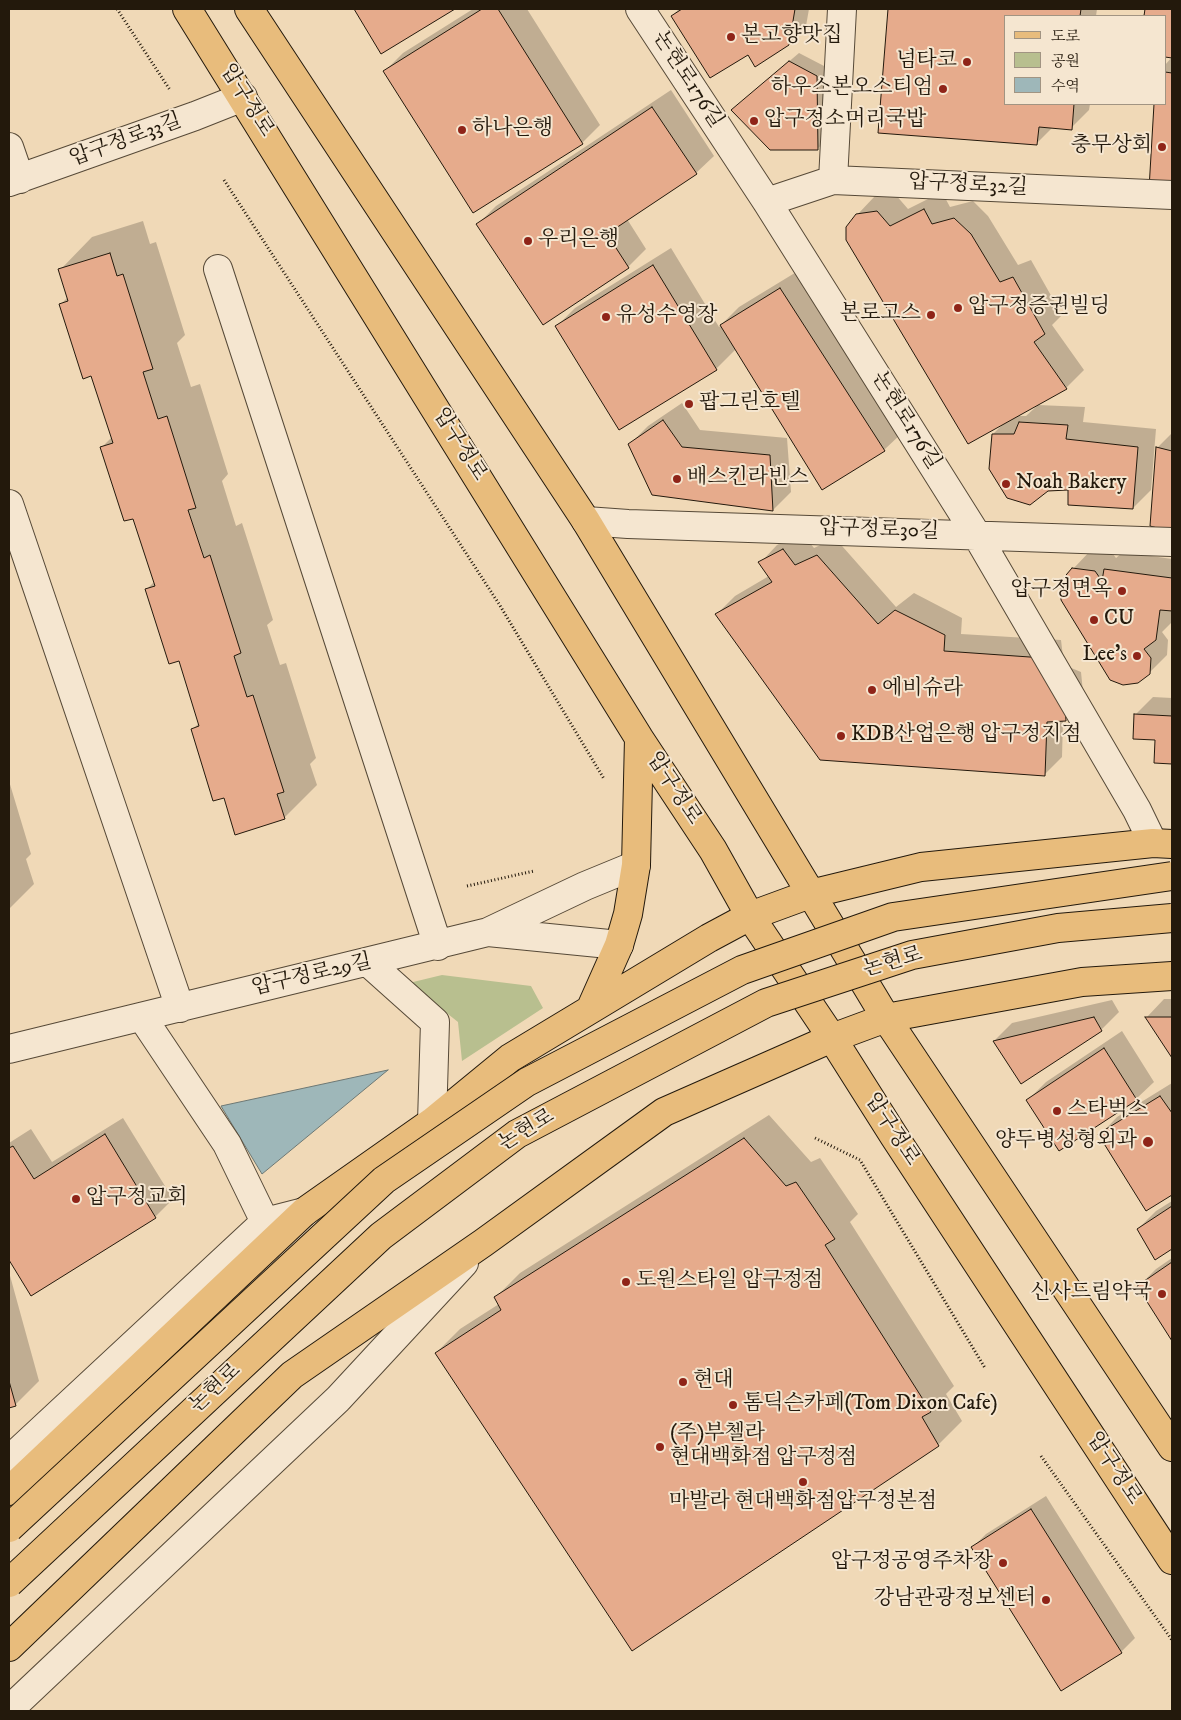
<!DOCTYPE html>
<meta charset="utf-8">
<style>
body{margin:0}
#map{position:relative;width:1181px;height:1720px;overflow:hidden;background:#f0d9b7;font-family:"IM FELL DW Pica","Noto Serif KR",serif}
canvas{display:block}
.frame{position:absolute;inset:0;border:10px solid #23190c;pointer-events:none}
.legend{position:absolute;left:1004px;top:15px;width:162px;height:90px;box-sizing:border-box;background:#f5e6d0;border:1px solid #a19482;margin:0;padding:6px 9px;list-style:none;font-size:15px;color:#23190c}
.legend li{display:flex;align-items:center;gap:10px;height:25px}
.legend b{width:25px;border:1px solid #a19482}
</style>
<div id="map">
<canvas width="1181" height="1720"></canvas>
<div class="frame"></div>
<ul class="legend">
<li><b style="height:6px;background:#e8bc7c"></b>도로</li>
<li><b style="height:14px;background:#b8bf8f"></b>공원</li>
<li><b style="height:14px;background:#9eb7b9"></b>수역</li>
</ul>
</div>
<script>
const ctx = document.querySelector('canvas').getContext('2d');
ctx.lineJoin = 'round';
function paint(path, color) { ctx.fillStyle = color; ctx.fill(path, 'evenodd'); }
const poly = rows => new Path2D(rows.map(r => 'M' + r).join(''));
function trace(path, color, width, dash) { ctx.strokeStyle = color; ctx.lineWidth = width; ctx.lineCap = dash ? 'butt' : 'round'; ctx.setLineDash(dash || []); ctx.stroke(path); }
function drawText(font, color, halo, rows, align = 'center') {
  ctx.font = font + ' "IM FELL DW Pica","Noto Serif KR",serif'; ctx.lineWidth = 4; ctx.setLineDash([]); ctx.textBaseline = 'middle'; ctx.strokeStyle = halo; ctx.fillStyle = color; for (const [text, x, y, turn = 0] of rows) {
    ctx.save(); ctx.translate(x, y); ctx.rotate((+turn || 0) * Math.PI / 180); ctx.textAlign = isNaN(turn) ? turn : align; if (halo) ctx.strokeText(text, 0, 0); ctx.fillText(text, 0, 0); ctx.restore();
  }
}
paint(poly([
 [442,975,531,986,543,1008,462,1061,458,1022,409,983]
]), '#b8bf8f');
const water = poly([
 [388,1070,262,1174,221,1106,388,1070]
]);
paint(water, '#9eb7b9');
trace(water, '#6d7874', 1);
paint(poly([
 [356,9,453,9,382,52],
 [473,9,527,9,600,125,582,143,385,71,403,53],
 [679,9,809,9,806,26,788,44,748,53,672,16],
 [889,9,1097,9,1096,16,1005,16,1005,104,1090,104,1089,110,1071,128,1053,127,1036,144,879,132],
 [1146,9,1172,9,1172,57,1165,56,1165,16,1143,16],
 [799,53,826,67,827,140,817,149,732,110],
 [1172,57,1172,189,1151,188,1155,104,1165,104,1165,65],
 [671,90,714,156,696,173,627,219,646,249,628,267,543,323,478,224,496,206],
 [942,192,950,207,973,201,988,216,1018,265,1031,260,1062,315,1052,325,1084,370,1066,388,1014,416,1026,416,1038,405,1085,407,1083,422,1156,429,1151,490,1133,508,1069,488,993,434,1004,423,857,215,875,196,895,194,908,209],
 [143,221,150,244,156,242,185,335,177,343,191,387,200,384,228,474,222,481,236,526,242,523,273,620,267,625,280,665,286,663,316,758,310,764,317,785,284,818,225,797,192,730,199,723,179,659,146,590,155,581,134,517,102,447,112,437,92,375,60,305,68,297,60,270,92,237],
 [671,248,719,327,739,307,798,271,902,433,884,450,736,349,716,369,620,429,557,326,575,308],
 [682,403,700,430,787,438,791,492,773,510,630,444,648,426],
 [1172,433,1172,530,1157,448],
 [801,532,814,548,835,538,896,607,914,593,962,618,961,634,1061,640,1064,665,1081,672,1084,702,1063,720,1062,757,1044,775,717,614,735,596,769,576,760,563,777,545],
 [1091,550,1113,554,1116,558,1123,552,1172,559,1172,622,1162,632,1168,640,1167,655,1149,673,1073,569],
 [1153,697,1172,698,1172,763,1156,762,1157,739,1135,715],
 [9,781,31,854,26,859,34,884,9,909],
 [1164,999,1172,999,1172,1056,1147,1017],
 [1112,1000,1119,1012,1101,1030,994,1041,1012,1023],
 [1122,1031,1154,1082,1136,1099,1028,1100,1046,1082],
 [1172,1083,1172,1193,1147,1209,1100,1135,1117,1117],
 [769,1115,811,1162,820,1158,858,1214,850,1222,954,1386,946,1394,962,1421,938,1445,436,1353,460,1329,499,1304,496,1297,520,1273],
 [123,1118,173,1199,155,1217,31,1294,9,1258,9,1143,31,1129,52,1162],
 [1172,1201,1172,1247,1156,1258,1138,1229,1156,1211],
 [1172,1258,1172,1339,1138,1287,1156,1269],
 [9,1272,39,1381,15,1405,9,1407],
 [1046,1496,1135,1638,1121,1652,972,1548,986,1534]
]), '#0003');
const building = poly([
 [354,9,455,9,381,54,354,9],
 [482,9,498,9,583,144,473,213,383,71,482,9],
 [682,9,795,9,789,45,755,67,748,55,710,78,671,16,682,9],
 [888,9,1081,9,1080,16,1005,16,1005,104,1074,104,1072,130,1039,127,1037,145,878,133,888,9],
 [1145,9,1172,9,1172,58,1165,57,1165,16,1144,16,1145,9],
 [789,61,817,76,818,150,770,150,731,110,789,61],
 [1165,72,1172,73,1172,191,1149,189,1154,104,1165,104,1165,72],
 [652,107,697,174,607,234,629,268,543,325,476,224,652,107],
 [924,209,932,224,954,218,971,234,1000,282,1013,277,1045,334,1034,342,1067,389,968,444,846,240,846,227,856,214,877,211,890,226,924,209],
 [110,253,117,276,123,274,153,369,143,372,158,419,167,416,196,508,188,510,204,558,210,555,241,653,234,656,247,697,253,695,284,792,277,794,285,819,235,835,224,798,213,801,191,729,199,726,179,661,169,664,145,589,155,586,133,519,124,521,100,447,113,443,91,376,83,379,59,304,68,301,58,269,110,253],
 [653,265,717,370,619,430,555,326,653,265],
 [780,288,885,451,822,490,720,325,780,288],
 [663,420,682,447,770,455,773,511,652,495,628,444,663,420],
 [1019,422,1068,425,1066,439,1138,447,1133,509,1068,505,1068,490,1048,491,1030,505,1007,498,989,469,992,434,1014,434,1019,422],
 [1156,447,1172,451,1172,532,1150,526,1156,447],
 [783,549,795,565,817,555,878,624,895,610,945,635,944,651,1044,658,1047,683,1064,690,1066,721,1047,722,1045,776,820,760,715,614,772,582,758,562,783,549],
 [1072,568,1095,571,1102,581,1104,569,1172,578,1172,611,1160,610,1156,640,1144,649,1151,658,1150,674,1138,683,1123,685,1110,680,1061,600,1061,581,1072,568],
 [1134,714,1172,716,1172,764,1154,763,1155,740,1133,739,1134,714],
 [1094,1017,1102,1031,1021,1084,993,1041,1094,1017],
 [1145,1017,1172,1017,1172,1058,1145,1017],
 [1104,1048,1137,1100,1059,1151,1026,1100,1104,1048],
 [1160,1096,1172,1113,1172,1195,1146,1211,1098,1134,1160,1096],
 [105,1134,156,1218,31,1296,9,1260,9,1148,13,1146,34,1179,105,1134],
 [744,1138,786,1186,796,1182,835,1239,825,1245,931,1412,922,1417,939,1446,632,1651,435,1353,501,1310,494,1297,744,1138],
 [1172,1206,1172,1249,1155,1260,1137,1229,1172,1206],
 [1172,1262,1172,1341,1137,1286,1172,1262],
 [9,1381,16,1406,9,1408,9,1381],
 [1031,1509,1122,1653,1061,1691,971,1547,1031,1509]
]);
paint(building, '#e6ab8c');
trace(building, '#23190c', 1);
const minor = poly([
 [640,9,767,202,976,534,1137,810,1153,843],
 [9,147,20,179],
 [833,180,842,9],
 [9,182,195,116,243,97],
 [767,202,833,180,1172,195],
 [218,269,438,946],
 [9,504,180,1008],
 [586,521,628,524,1172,542],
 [488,932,585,886,636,865],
 [369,963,435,1022,432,1122],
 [142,1017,227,1144,265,1222],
 [9,1049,488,932,619,945],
 [9,1460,265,1222,304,1212],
 [9,1710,338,1399,464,1263]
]);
const major = poly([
 [187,9,639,738,713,850,750,916,832,1038,894,1136,1172,1560],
 [249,9,586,521,886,1018,1172,1447],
 [591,1008,619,945,628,914,636,865,639,738],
 [9,1491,304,1212,432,1122,510,1058,709,938,750,916,810,894,921,867,1153,843,1172,844],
 [9,1647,292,1375,483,1243,664,1112,832,1038,886,1018,1082,982,1172,976]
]);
trace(minor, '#564937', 30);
trace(major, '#23190c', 30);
trace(poly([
 [117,9,170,90],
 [224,180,499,604,604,779],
 [467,886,534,871],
 [815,1138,860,1160,985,1368],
 [1041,1456,1172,1640]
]), '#23190c', 3, [1, 2.5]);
trace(minor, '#f5e6d0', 28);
trace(major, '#e8bc7c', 28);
const majorBridge = poly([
 [9,1528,384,1180,527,1082,742,970,893,917,1172,876],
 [9,1583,381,1236,517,1134,766,1003,912,955,1058,928,1172,918]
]);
trace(majorBridge, '#23190c', 30, []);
trace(majorBridge, '#e8bc7c', 28);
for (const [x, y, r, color] of [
 [731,37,5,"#8f2418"],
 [967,62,5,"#8f2418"],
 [943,89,5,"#8f2418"],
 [754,121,5,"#8f2418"],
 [462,130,5,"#8f2418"],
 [1162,147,5,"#8f2418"],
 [528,241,5,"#8f2418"],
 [958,308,5,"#8f2418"],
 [931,315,5,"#8f2418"],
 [606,317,5,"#8f2418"],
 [689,404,5,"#8f2418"],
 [677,479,5,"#8f2418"],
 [1006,484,5,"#8f2418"],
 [1122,591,5,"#8f2418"],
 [1094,620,5,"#8f2418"],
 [1137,656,5,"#8f2418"],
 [872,690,5,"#8f2418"],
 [841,736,5,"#8f2418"],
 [1057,1111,5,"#8f2418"],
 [1148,1142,6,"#8f2418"],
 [76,1199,5,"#8f2418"],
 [626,1282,5,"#8f2418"],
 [1162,1294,5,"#8f2418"],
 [683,1382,5,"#8f2418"],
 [733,1405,5,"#8f2418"],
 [660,1447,5,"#8f2418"],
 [803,1482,5,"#8f2418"],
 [1003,1563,5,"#8f2418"],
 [1046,1600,5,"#8f2418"]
]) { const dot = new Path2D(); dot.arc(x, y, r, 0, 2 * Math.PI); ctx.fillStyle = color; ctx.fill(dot); trace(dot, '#f5e6d0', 2); }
drawText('21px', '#23190c', '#f5e6d0', [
 ["본고향맛집",741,37],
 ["넘타코",957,62,"right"],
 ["하우스본오스티엄",933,89,"right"],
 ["압구정소머리국밥",764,121],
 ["하나은행",472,130],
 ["충무상회",1152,147,"right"],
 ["우리은행",538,241],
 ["압구정증권빌딩",968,308],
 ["본로고스",921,315,"right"],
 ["유성수영장",616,317],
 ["팝그린호텔",699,404],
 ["배스킨라빈스",687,479],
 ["Noah Bakery",1016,484],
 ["압구정면옥",1112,591,"right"],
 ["CU",1104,620],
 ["Lee's",1127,656,"right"],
 ["에비슈라",882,690],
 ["KDB산업은행 압구정지점",851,736],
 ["스타벅스",1067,1111],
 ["양두병성형외과",1137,1142,"right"],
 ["압구정교회",86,1199],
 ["도원스타일 압구정점",636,1282],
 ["신사드림약국",1152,1294,"right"],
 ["현대",693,1382],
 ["톰딕슨카페(Tom Dixon Cafe)",743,1405],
 ["(주)부첼라",670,1435],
 ["현대백화점 압구정점",670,1459],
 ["마발라 현대백화점압구정본점",803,1503,"center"],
 ["압구정공영주차장",993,1563,"right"],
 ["강남관광정보센터",1036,1600,"right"]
], 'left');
drawText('21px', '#23190c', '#f5e6d0', [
 ["논현로176길",687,80,57],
 ["압구정로",246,101,58],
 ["압구정로33길",126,141,-20],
 ["압구정로32길",968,186,3],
 ["논현로176길",905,421,58],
 ["압구정로",459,445,58],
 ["압구정로30길",879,531,2],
 ["압구정로",673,789,57],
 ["논현로",893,963,-16],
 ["압구정로29길",312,976,-13],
 ["압구정로",891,1130,57],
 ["논현로",527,1131,-31],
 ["논현로",216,1389,-43],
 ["압구정로",1113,1469,57]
]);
</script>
